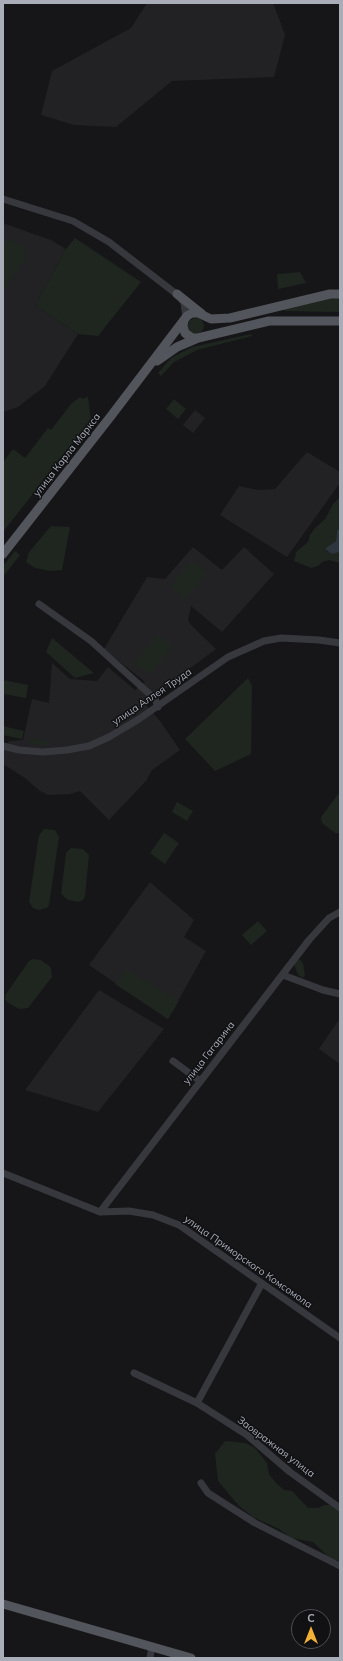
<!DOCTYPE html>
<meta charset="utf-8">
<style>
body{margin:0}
#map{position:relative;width:343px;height:1661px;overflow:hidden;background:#161618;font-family:Mulish,sans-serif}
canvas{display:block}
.frame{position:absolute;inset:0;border:4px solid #a8adb8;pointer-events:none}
.north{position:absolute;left:291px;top:1609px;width:40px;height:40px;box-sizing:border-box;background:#111113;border:1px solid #4d4f55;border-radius:50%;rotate:0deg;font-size:11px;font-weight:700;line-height:16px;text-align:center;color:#a8adb8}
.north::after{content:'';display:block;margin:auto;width:14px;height:18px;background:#f2b134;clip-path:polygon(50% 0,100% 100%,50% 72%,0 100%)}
</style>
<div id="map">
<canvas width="343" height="1661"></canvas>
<div class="frame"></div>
<div class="north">С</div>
</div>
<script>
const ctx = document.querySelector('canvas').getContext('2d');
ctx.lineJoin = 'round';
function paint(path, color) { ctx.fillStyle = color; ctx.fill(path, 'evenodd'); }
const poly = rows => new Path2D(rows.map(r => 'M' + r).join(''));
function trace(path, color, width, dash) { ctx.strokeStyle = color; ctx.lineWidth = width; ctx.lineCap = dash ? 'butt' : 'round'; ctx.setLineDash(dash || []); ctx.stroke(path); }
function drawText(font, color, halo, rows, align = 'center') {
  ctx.font = font + ' Mulish,sans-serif'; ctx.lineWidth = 3; ctx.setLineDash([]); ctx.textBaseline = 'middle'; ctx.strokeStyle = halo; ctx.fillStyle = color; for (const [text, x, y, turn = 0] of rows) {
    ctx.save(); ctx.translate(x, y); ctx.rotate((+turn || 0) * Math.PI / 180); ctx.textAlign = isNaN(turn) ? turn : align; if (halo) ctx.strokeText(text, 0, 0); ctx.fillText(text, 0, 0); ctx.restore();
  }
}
paint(poly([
 [147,3,273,3,285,35,274,77,172,81,116,127,74,125,41,115,52,71,131,28],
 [3,223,51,240,66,249,35,305,78,334,45,386,18,407,3,412],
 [195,410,205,418,193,433,183,425],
 [307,452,340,472,340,483,287,557,220,515,239,486,258,490,275,489],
 [193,547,222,570,244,547,274,574,222,632,191,606,188,620,190,624,216,649,188,670,146,705,160,721,180,750,152,770,146,781,109,820,80,791,70,794,48,795,40,791,25,778,3,764,3,751,9,741,23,740,32,699,49,703,52,663,70,679,97,681,108,667,135,690,145,682,104,649,147,577,165,579],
 [150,882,194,920,184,937,206,951,168,1019,89,965],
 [99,990,164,1029,98,1112,25,1090],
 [338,1021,340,1022,340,1064,319,1049]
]), '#222225');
paint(poly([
 [75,238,141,282,98,336,78,334,35,305,66,249],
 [11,240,24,249,26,259,3,291,3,241],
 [300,272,306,283,278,289,277,274],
 [340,295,340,312,285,311,285,308],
 '188 326a8 8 0 1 1 16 0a8 8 0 1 1-16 0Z',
 [251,334,252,336,197,350,174,362,161,376,158,373,171,358,192,347],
 [80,397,82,399,88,397,91,420,3,532,3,462,13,449,25,458,48,428,51,430,71,404],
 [174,399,186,409,178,419,166,409],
 [340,497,340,527,337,531,336,541,326,549,326,551,332,553,340,552,340,563,329,560,322,562,318,566,311,568,294,561,296,552,308,542,310,535,315,528,325,519,333,504],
 [51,526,70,527,62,570,50,571,35,568,26,562,29,552],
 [15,551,20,555,3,577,3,566],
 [192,561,207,573,185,599,170,586],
 [158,634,173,646,149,675,134,663],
 [52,638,94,673,75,678,46,652],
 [248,678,252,686,251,754,215,771,185,739],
 [3,680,28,685,26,698,3,694],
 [3,726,24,731,22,739,3,735],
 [31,738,48,741,49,746,29,743],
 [340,792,340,833,335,833,322,823,321,817],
 [177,802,193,811,187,821,172,812],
 [44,829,55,830,59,837,49,905,47,908,39,910,33,908,29,902,39,835],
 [164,833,179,843,165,864,150,853],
 [71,848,83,849,89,855,85,896,83,900,78,902,68,900,61,894,66,853],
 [258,921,267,931,251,945,242,935],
 [33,959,41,960,48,965,51,968,52,977,28,1008,19,1009,7,1002,5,999,6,994,29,961],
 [299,959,303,963,305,975,303,978,298,975,295,967,295,964],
 [126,969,179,1001,168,1019,115,984],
 [225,1441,246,1443,255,1448,267,1463,269,1474,276,1483,284,1490,292,1491,308,1508,318,1508,325,1505,330,1505,340,1512,340,1561,331,1559,313,1542,291,1538,279,1529,253,1517,239,1506,218,1481,215,1454]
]), '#1e261f');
paint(poly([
 [340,527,340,552,332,554,326,550,326,548,336,541,337,531]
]), '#2c353c');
trace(poly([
 [3,199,73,221,109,242,179,296,184,303,186,317],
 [39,604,91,641,155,699,158,707],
 [3,746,19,750,43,752,67,750,89,746,109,737,139,719,228,657,264,641,281,638,319,640,340,643],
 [283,975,323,990,340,994],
 [173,1061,200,1081],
 [3,1173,100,1212,129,1211,153,1215,179,1225,340,1338],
 [100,1212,309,940,329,918,340,912],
 [134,1373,197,1403,247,1435,290,1472,340,1508],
 [197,1403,262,1283],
 [201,1483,208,1493,255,1523,340,1566],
 [150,1658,152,1646]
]), '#37383d', 7);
trace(poly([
 [177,294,202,314],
 [184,320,183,326,185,333,192,338,198,338],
 [157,361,177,347,198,338,269,321,340,321],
 [3,554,111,416,187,316,192,313,198,313,211,319,230,318,330,294,340,294],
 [3,1604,191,1658]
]), '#53555c', 9);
drawText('10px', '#a8adb8', '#111113', [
 ["улица Карла Маркса",67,455,-52],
 ["улица Аллея Труда",152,697,-34],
 ["улица Гагарина",209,1053,-52],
 ["улица Приморского Комсомола",248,1262,35],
 ["Заовражная улица",276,1447,37]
]);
</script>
